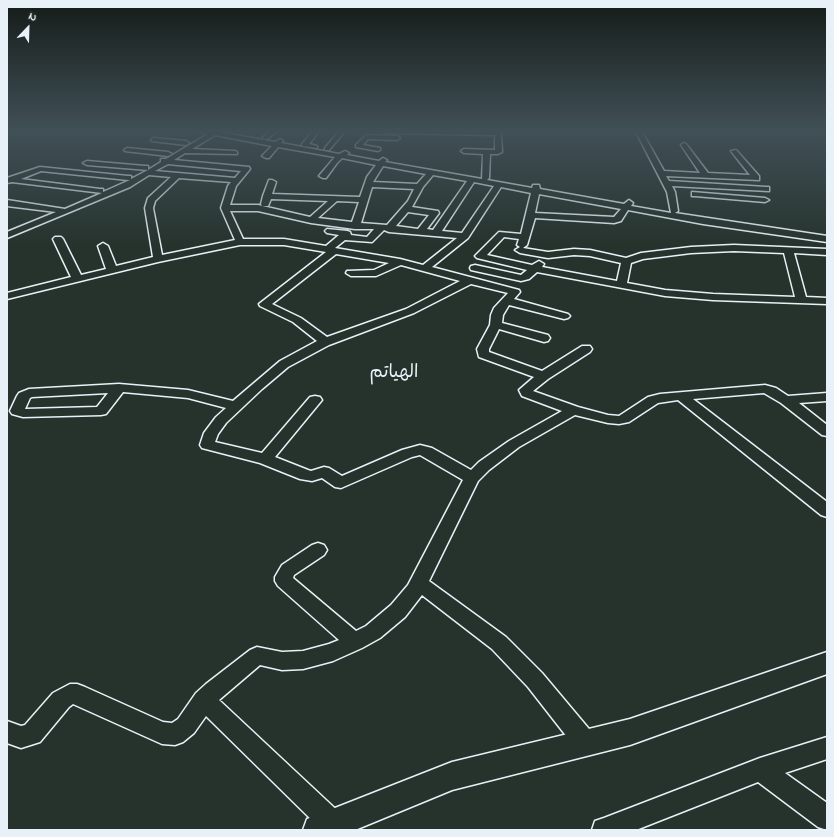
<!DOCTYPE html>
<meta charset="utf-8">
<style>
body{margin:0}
#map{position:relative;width:834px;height:837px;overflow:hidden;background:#26332d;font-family:"Indie Flower",sans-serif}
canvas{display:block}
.frame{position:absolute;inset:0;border:8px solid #e8f1f8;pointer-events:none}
.north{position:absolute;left:8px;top:8px;width:40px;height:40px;-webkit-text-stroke:3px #26332d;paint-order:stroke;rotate:23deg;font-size:11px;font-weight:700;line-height:16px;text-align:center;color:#e8f1f8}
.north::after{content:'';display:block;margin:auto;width:14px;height:18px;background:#e8f1f8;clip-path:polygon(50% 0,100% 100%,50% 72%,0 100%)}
</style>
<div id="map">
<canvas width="834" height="837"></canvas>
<div class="frame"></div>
<div class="north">N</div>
</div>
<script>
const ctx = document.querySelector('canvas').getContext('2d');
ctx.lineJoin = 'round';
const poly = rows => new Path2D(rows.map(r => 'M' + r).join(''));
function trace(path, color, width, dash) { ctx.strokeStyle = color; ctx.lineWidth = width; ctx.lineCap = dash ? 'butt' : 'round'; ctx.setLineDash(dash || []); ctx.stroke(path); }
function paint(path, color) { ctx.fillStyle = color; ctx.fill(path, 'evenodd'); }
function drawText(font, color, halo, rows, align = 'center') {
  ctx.font = font + ' "Indie Flower","Playpen Sans Arabic",sans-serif'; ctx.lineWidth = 4; ctx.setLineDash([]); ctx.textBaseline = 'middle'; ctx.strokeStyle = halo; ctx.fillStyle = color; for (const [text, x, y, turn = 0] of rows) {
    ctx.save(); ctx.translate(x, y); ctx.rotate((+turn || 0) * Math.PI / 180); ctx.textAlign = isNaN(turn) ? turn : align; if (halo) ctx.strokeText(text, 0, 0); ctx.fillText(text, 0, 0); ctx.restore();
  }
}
const minor = poly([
 [192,130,216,130,219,132,275,142,280,139,283,141,281,143,339,154,345,151,349,153,347,155,379,161,383,158,387,160,385,162,482,179,483,154,464,153,461,151,464,149,495,150,495,135,386,133,383,131,384,130,424,130,498,131,501,133,502,152,498,154,490,154,489,178,487,180,532,188,533,185,539,185,540,189,624,204,629,200,633,203,631,206,671,213,667,192,635,130,641,130,664,171,700,173,681,145,684,143,686,144,708,173,750,175,731,151,736,150,759,176,759,180,666,176,669,181,766,187,769,187,769,191,672,186,675,192,678,211,675,213,827,236,827,242,703,224,628,210,621,221,614,223,535,218,527,245,523,248,548,252,574,249,590,250,626,258,641,253,691,247,734,245,827,249,827,255,794,253,806,297,827,298,827,304,713,300,665,296,537,272,529,279,521,281,471,270,470,268,471,266,475,265,521,275,527,270,477,258,475,256,499,232,521,234,531,193,501,187,468,238,432,267,519,290,520,292,514,299,568,314,570,316,568,318,564,319,509,305,503,315,502,323,548,335,550,338,548,341,544,342,499,329,489,349,489,352,542,371,582,346,590,346,592,349,590,352,548,379,533,391,578,407,608,415,619,416,648,397,660,394,765,385,776,388,788,396,827,393,827,401,799,403,827,425,827,436,822,435,781,403,764,393,693,399,827,502,827,517,821,515,678,400,658,403,629,422,619,424,608,423,575,415,519,447,489,470,478,481,429,581,506,637,542,673,594,735,597,743,594,751,586,754,578,751,528,687,492,649,422,595,405,617,380,638,362,648,333,661,303,669,282,670,260,665,219,700,342,815,348,830,322,830,206,716,194,733,183,742,175,745,162,744,73,704,69,707,40,742,21,748,7,743,7,721,21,726,25,725,53,693,70,684,77,684,85,687,163,722,172,723,178,719,196,693,206,684,250,650,257,647,282,652,303,651,329,644,339,640,278,586,275,581,275,577,282,565,312,545,318,543,324,545,327,550,324,555,294,575,293,578,356,631,366,626,391,605,408,585,463,480,420,455,412,457,341,488,335,487,322,478,312,481,300,479,260,463,202,448,200,445,204,433,216,417,226,408,188,398,123,392,106,414,101,415,23,417,12,414,10,411,17,396,19,393,29,389,119,384,188,390,233,401,280,361,317,341,293,322,260,306,259,304,326,252,284,245,240,245,158,262,7,299,7,293,71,277,53,239,55,237,61,237,63,239,81,275,106,269,98,246,103,243,108,246,116,266,153,257,145,208,148,198,171,177,149,175,130,187,7,238,7,232,56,212,7,206,7,200,65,209,102,193,12,182,7,183,7,178,40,167,128,176,131,176,131,179,148,170,87,165,83,163,87,161,145,166,148,166,148,170,161,162,161,159,166,159,208,134,192,130],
 [215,135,272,146,262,156,266,158,269,158,278,147,335,157,319,176,323,178,326,178,337,163,342,158,376,165,367,177,360,197,272,194,276,182,272,180,269,180,263,196,261,204,262,206,268,206,271,199,328,201,310,217,258,205,230,205,236,186,250,169,249,167,174,160,185,153,237,154,237,152,235,151,192,149,215,135],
 [168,164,241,171,235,178,155,171,168,164],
 [383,166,426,174,417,184,373,182,383,166],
 [41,171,128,180,130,180,103,192,103,189,100,189,21,179,41,171],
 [433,175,467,181,433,230,427,229,439,213,438,211,412,207,423,187,433,175],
 [179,178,231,182,228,186,221,208,235,240,162,255,153,208,155,201,179,178],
 [474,182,494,186,462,233,442,231,474,182],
 [372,187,414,189,408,201,387,225,361,223,372,187],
 [539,194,621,209,614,217,535,213,539,194],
 [337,201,359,202,352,222,318,218,337,201],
 [230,211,258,211,311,223,355,229,374,229,367,237,351,235,350,232,347,231,327,229,325,231,327,233,339,235,326,246,284,239,243,239,230,211],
 [408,212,429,215,418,229,396,226,408,212],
 [384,230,389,232,457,238,423,265,400,259,335,248,345,240,372,242,384,230],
 [504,237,519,239,517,245,520,247,515,250,520,253,548,258,574,255,590,256,621,263,617,281,542,267,544,264,539,261,532,265,487,255,504,237],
 [734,251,784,253,795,297,713,294,665,290,627,283,631,263,643,259,691,253,734,251],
 [336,254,389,263,374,270,347,271,346,273,351,276,376,276,401,265,460,281,406,309,327,337,301,318,272,304,336,254],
 [471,284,508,293,494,308,491,315,490,325,477,349,479,357,534,377,519,390,522,396,562,411,509,441,479,462,471,470,432,448,420,445,402,450,342,476,329,468,324,467,311,471,308,470,275,457,322,400,320,397,315,396,310,397,262,453,215,442,218,434,226,423,262,389,288,367,329,345,414,313,471,284],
 [108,393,97,407,25,409,30,398,32,397,108,393],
 [272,130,279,130,267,139,263,139,263,137,272,130],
 [314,130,319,131,309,144,317,146,317,148,302,146,302,144,314,130],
 [340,130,346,130,329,150,325,150,325,148,340,130],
 [366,135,397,136,400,138,397,140,368,139,363,145,380,148,380,150,378,151,356,147,356,145,366,135],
 [154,138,186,141,189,143,186,145,152,141,151,140,154,138],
 [127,148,168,152,172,154,168,156,125,151,124,150,127,148],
 [692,192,765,198,769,200,765,202,695,196,692,196,692,192],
 [827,737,827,759,785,773,827,803,827,830,818,827,758,782,636,830,592,830,595,821,604,818,760,758,827,737]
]);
const tertiary = poly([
 [827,652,827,674,630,745,452,790,355,830,303,830,307,819,452,762,630,719,827,652]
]);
trace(minor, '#e8f1f8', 3);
trace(tertiary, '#e8f1f8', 3);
paint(minor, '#26332d');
paint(tertiary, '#26332d');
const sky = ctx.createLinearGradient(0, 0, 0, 247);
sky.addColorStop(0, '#151c19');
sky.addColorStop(0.53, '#415057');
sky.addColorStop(1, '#41505700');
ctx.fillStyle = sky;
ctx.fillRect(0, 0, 834, 247);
drawText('18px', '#e8f1f8', '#26332d', [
 ["الهياتم",394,374]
]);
</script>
